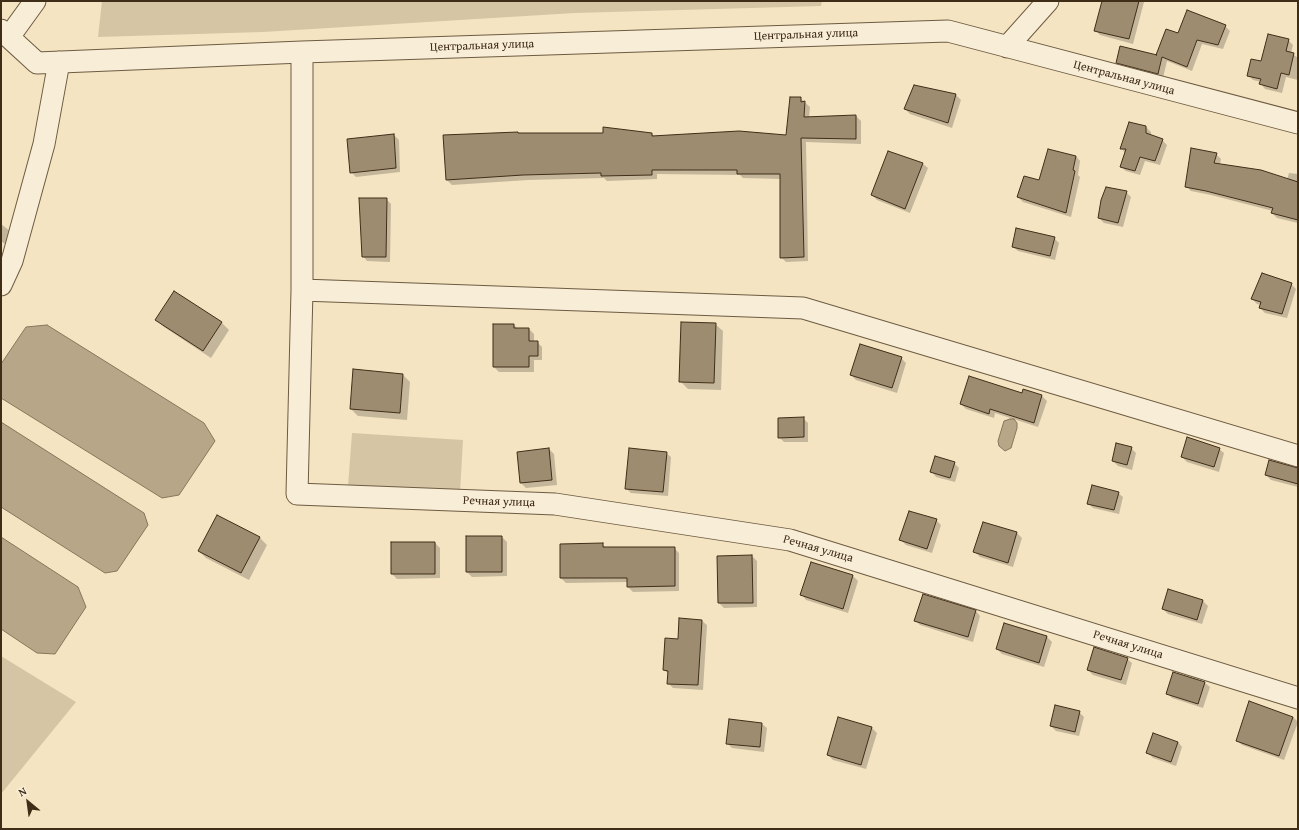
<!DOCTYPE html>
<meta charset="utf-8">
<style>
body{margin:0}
#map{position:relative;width:1299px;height:830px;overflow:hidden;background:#f5e4c1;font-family:"Gentium Book Plus",serif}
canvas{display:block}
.frame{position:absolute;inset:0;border:2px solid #402d18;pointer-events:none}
.north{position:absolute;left:8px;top:782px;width:40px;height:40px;-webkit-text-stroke:3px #f8edd7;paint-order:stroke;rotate:331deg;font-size:11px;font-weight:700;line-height:16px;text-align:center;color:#402d18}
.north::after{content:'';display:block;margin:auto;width:14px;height:18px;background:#402d18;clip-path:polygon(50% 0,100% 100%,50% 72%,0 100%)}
</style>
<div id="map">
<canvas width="1299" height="830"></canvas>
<div class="frame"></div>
<div class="north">N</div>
</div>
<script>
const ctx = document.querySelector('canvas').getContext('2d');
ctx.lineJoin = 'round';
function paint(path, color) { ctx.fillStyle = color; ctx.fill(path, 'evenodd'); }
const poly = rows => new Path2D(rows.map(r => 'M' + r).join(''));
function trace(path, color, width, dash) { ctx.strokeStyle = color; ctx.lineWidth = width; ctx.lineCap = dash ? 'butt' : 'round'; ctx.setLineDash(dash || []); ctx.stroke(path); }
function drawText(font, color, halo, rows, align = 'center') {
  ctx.font = font + ' "Gentium Book Plus",serif'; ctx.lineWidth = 3; ctx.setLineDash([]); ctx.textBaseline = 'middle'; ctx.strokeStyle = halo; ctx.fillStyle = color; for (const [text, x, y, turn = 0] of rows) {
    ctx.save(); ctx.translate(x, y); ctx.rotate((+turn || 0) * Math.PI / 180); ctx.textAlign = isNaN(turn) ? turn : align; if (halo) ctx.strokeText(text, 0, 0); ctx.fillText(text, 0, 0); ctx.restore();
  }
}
paint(poly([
 [102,1,822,1,821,6,575,13,263,32,98,37],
 [352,433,463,440,460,493,348,486],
 [1,656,76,702,1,794]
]), '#d6c5a4');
const water = poly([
 [47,325,204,423,215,441,179,495,162,498,1,398,1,364,26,327,47,325],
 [1010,419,1014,419,1017,423,1017,428,1011,448,1005,451,999,446,998,441,1004,421,1010,419],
 [1,422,144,513,148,525,117,571,105,573,1,507,1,422],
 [1,537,78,587,86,607,55,654,37,653,1,629,1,537]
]);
paint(water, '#b7a688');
trace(water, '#87765b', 1);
paint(poly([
 [1103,1,1143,1,1144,2,1133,44,1100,35,1095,30],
 [1225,26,1230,31,1223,49,1202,44,1192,71,1167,61,1163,78,1122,67,1117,62,1160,57,1179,35],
 [1288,40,1293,45,1291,53,1298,58,1298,80,1286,77,1282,93,1265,89,1261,84,1261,82,1253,80,1248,75],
 [915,86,956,95,961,100,952,128,910,114,905,109],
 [800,98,810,107,809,117,856,116,861,121,861,144,806,142,808,261,786,262,781,257,781,179,743,178,740,175,657,174,657,179,607,181,604,178,528,180,452,185,447,180,519,134,651,133,654,136,787,136],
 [1146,127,1151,132,1151,136,1162,140,1167,145,1160,165,1145,161,1140,175,1126,171,1121,167,1125,153,1121,148],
 [394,135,399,140,400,172,356,177,351,172,348,139],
 [889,152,923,164,928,168,910,213,877,200,872,195],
 [1216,154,1221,159,1220,164,1287,180,1289,173,1298,174,1298,223,1277,218,1272,213,1273,211,1211,195,1191,191,1186,186],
 [1076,156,1080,161,1078,175,1080,177,1071,217,1023,202,1018,197],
 [1126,192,1131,197,1123,227,1104,223,1099,218],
 [386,199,391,204,390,262,367,261,363,256],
 [1,224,10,231,5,244,1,241],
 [1054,238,1059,243,1055,260,1018,251,1013,247],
 [1291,284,1296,289,1287,318,1265,313,1260,308,1261,305,1257,304,1252,299],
 [157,320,222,323,229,330,211,358,164,327],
 [715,324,723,331,721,390,688,389,680,381],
 [514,325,518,329,529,329,534,334,534,342,537,342,542,347,542,360,534,360,534,372,499,372,494,367],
 [901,358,906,363,897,393,856,380,851,375],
 [402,374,410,382,407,420,358,416,351,409],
 [1024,390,1042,396,1047,401,1038,427,995,413,994,418,966,409,961,404,1023,394],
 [803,418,808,423,808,442,784,442,779,437],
 [1131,448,1136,453,1132,470,1118,466,1113,461],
 [549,449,554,454,557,485,526,488,521,483,518,453],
 [1219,449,1224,453,1219,472,1187,462,1182,457],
 [666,453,671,457,668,496,631,493,626,488],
 [954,463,959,468,955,482,936,477,932,472],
 [1298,469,1298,487,1271,480,1266,475],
 [1118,493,1123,497,1119,514,1093,508,1088,503],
 [936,520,941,525,932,553,906,545,901,540],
 [984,523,1017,533,1022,538,1013,567,980,557,975,552],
 [502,537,507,542,507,576,472,577,467,572],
 [260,538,267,545,249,580,206,558,199,551],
 [435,543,440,548,440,578,397,579,392,574],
 [602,544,606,548,674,548,679,553,679,591,633,592,628,587,628,582,566,583,561,578],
 [752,556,757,561,757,607,724,608,719,603],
 [812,563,853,576,858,581,848,613,806,600,802,595],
 [1169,590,1203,601,1208,606,1202,624,1168,614,1163,609],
 [976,611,980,616,973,642,920,625,915,620],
 [702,621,707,625,703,690,673,688,668,683,669,674,664,670,679,640],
 [1005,624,1047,637,1052,642,1044,667,1002,654,997,649],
 [1127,659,1132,663,1126,685,1093,675,1088,670],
 [1205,683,1210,687,1203,708,1172,698,1167,693],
 [1079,712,1084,717,1079,736,1056,731,1051,726],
 [1293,717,1298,722,1284,760,1242,745,1237,740],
 [730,720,762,724,767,728,764,752,732,748,727,743],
 [872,728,877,733,866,769,833,760,828,755],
 [1178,742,1182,747,1176,766,1153,758,1148,753]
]), '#0003');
const building = poly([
 [1102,1,1139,1,1129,39,1094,31,1102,1],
 [1187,10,1226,25,1218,45,1197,40,1187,67,1162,57,1158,74,1116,63,1120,46,1157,55,1156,55,1166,29,1178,33,1187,10],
 [1268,34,1289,39,1286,51,1294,53,1289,75,1281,73,1277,89,1259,84,1261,79,1247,76,1251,59,1261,61,1268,34],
 [914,85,956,94,948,123,904,109,914,85],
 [790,97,801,97,801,102,805,101,804,117,856,115,856,139,801,138,804,257,780,258,780,174,737,174,737,170,652,170,652,175,601,176,601,173,523,175,446,180,443,135,518,132,518,133,603,133,603,127,652,133,652,136,739,131,786,135,790,97],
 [1129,122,1146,126,1146,133,1163,139,1155,161,1140,157,1135,171,1120,167,1126,149,1120,149,1129,122],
 [394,134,396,168,350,173,347,139,394,134],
 [1191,148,1217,153,1214,163,1261,170,1298,182,1298,220,1271,213,1273,208,1206,191,1185,187,1191,148],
 [1048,149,1076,156,1073,170,1075,171,1066,213,1017,197,1024,176,1039,180,1048,149],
 [888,151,923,163,905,209,871,195,888,151],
 [1106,187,1127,191,1118,223,1098,218,1101,200,1106,187],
 [359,198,387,198,386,257,362,257,359,198],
 [1016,228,1055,237,1050,256,1012,247,1016,228],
 [1262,273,1292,283,1282,314,1259,308,1261,302,1251,299,1262,273],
 [174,291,222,322,203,351,155,320,174,291],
 [681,322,716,323,714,383,679,382,681,322],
 [493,324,514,324,514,328,529,328,529,341,538,341,538,356,529,356,529,367,493,367,493,324],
 [860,344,902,357,892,388,850,375,860,344],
 [353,369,403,374,400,413,350,409,353,369],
 [969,376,1022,393,1023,389,1042,395,1034,423,990,409,989,414,960,404,969,376],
 [804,417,804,437,778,438,778,418,804,417],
 [1187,437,1220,448,1214,467,1181,457,1187,437],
 [1116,443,1132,447,1127,465,1112,461,1116,443],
 [549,448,552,480,520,483,517,452,549,448],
 [629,448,667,452,663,492,625,489,629,448],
 [935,456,955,462,950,478,930,472,935,456],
 [1269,460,1298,468,1298,484,1265,475,1269,460],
 [1092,485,1119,492,1114,510,1087,504,1092,485],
 [909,511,937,519,927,549,899,540,909,511],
 [217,515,260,537,241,573,198,551,217,515],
 [983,522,1017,532,1008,563,973,552,983,522],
 [466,536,502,536,502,572,466,572,466,536],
 [391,542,435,542,435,574,391,574,391,542],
 [603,543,603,547,675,547,675,586,627,587,627,578,560,578,560,544,603,543],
 [752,555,753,603,718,603,717,556,752,555],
 [811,562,853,575,843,609,800,595,811,562],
 [1168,589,1203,600,1197,620,1162,609,1168,589],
 [923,594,976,610,968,637,914,621,923,594],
 [679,618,702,620,698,685,667,684,668,671,663,670,665,638,678,639,679,618],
 [1004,623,1047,636,1039,663,996,649,1004,623],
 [1094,647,1128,658,1121,680,1087,670,1094,647],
 [1173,672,1205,682,1198,704,1166,694,1173,672],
 [1249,701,1293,717,1279,756,1236,741,1249,701],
 [1055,705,1080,711,1075,732,1050,726,1055,705],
 [838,717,872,727,861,765,827,755,838,717],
 [729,719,762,723,760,747,726,744,729,719],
 [1153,733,1178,742,1171,762,1146,753,1153,733]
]);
paint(building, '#9e8c70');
trace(building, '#402d18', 1);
const minor = poly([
 [1,30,37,63,302,52,948,31,1298,123],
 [9,37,35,1],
 [1007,47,1048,1],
 [302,52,302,290,297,494,555,504,790,540,1298,698],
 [1,285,12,261,44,144,59,62],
 [302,290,803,308,1298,456]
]);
trace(minor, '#6d5b42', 23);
trace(minor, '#f8edd7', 21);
drawText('12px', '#402d18', '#f8edd7', [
 ["Центральная улица",806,35,-2],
 ["Центральная улица",482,46,-2],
 ["Центральная улица",1124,78,15],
 ["Речная улица",499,502,2],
 ["Речная улица",818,549,16],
 ["Речная улица",1128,645,17]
]);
</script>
